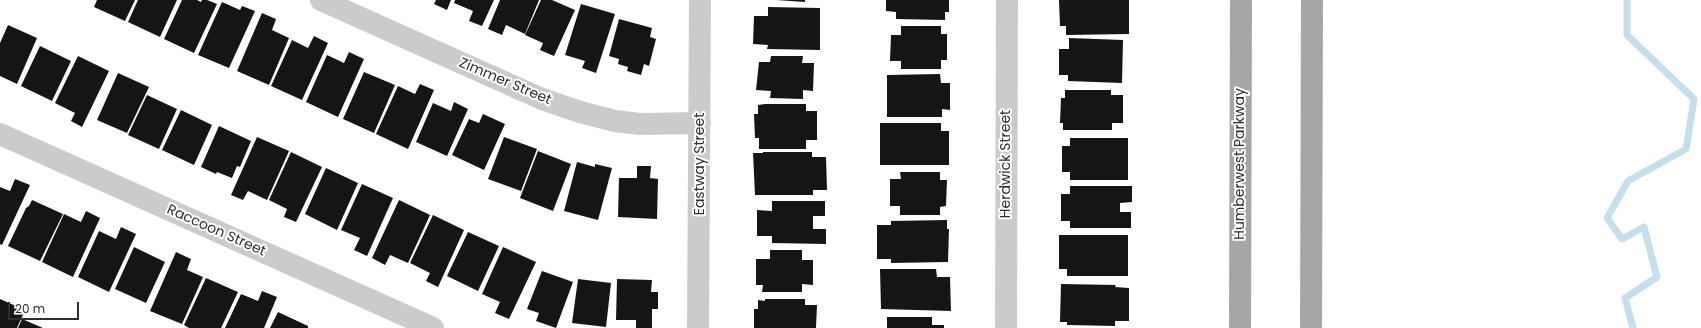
<!DOCTYPE html>
<style>
body{margin:0}
#map{position:relative;width:1701px;height:328px;overflow:hidden;background:#fff;font-family:Poppins,sans-serif}
canvas{display:block}
.scale{position:absolute;left:8px;top:302px;width:71px;height:18px;box-sizing:border-box;border:2px solid #2e2e2e;border-top:0;padding-left:5px;font-size:12px;line-height:14px;white-space:nowrap;color:#2e2e2e;-webkit-text-stroke:3px #fff;paint-order:stroke}
</style>
<div id="map">
<canvas width="1701" height="328"></canvas>
<div class="scale">20 m</div>
</div>
<script>
const ctx = document.querySelector('canvas').getContext('2d');
ctx.lineJoin = 'round';
const poly = rows => new Path2D(rows.map(r => 'M' + r).join(''));
function trace(path, color, width, dash) { ctx.strokeStyle = color; ctx.lineWidth = width; ctx.lineCap = dash ? 'butt' : 'round'; ctx.setLineDash(dash || []); ctx.stroke(path); }
function paint(path, color) { ctx.fillStyle = color; ctx.fill(path, 'evenodd'); }
function drawText(font, color, halo, rows, align = 'center') {
  ctx.font = font + ' Poppins,sans-serif'; ctx.lineWidth = 4; ctx.setLineDash([]); ctx.textBaseline = 'middle'; ctx.strokeStyle = halo; ctx.fillStyle = color; for (const [text, x, y, turn = 0] of rows) {
    ctx.save(); ctx.translate(x, y); ctx.rotate((+turn || 0) * Math.PI / 180); ctx.textAlign = isNaN(turn) ? turn : align; if (halo) ctx.strokeText(text, 0, 0); ctx.fillText(text, 0, 0); ctx.restore();
  }
}
trace(poly([
 [1627,0,1627,35,1694,99,1686,149,1628,181,1607,218,1622,239,1644,227,1657,277,1625,298,1633,328]
]), '#c5dfed', 7);
paint(poly([
 [97,0,135,0,125,21,94,7],
 [138,0,177,0,160,37,128,22],
 [182,0,197,0,201,2,202,0,207,0,217,4,194,53,164,39],
 [436,0,451,0,447,10,434,4],
 [455,0,494,0,482,26,469,21,473,11,454,3],
 [500,0,539,0,525,34,506,25,502,35,488,29],
 [541,0,552,0,575,10,554,56,540,50,543,43,525,35],
 [776,0,805,0,805,2],
 [886,0,949,0,949,12,945,12,945,20,896,19,896,12,886,11],
 [1059,0,1129,0,1129,34,1066,35,1066,26,1060,26],
 [222,2,240,10,242,6,255,11,229,68,198,55],
 [581,4,615,14,596,73,582,68,585,61,565,55],
 [768,7,820,8,820,50,767,49,768,45,753,44,754,16,768,16],
 [262,13,276,19,272,30,289,38,269,85,237,71],
 [619,19,652,28,650,37,656,39,649,66,644,64,641,75,627,71,628,67,618,64,619,59,609,56],
 [8,25,37,38,17,84,0,76,0,43],
 [901,26,941,26,941,34,947,34,947,60,941,60,941,69,901,69,901,61,890,61,891,35,901,35],
 [314,36,328,43,302,100,271,86,292,40,308,48],
 [1069,38,1123,40,1122,83,1068,81,1068,75,1059,75,1059,49,1069,49],
 [40,46,71,61,52,101,21,86],
 [349,52,364,59,338,117,306,102,327,55,344,63],
 [78,56,109,71,82,127,71,121,75,113,55,103],
 [771,56,803,56,802,63,814,63,813,91,803,90,803,99,770,98,771,91,756,90,759,62,770,62],
 [364,72,395,85,374,133,343,119],
 [118,73,149,87,127,133,97,120],
 [940,74,941,83,950,83,950,110,942,109,942,117,887,117,887,75],
 [420,84,434,90,408,149,376,134,398,86,415,94],
 [1065,90,1111,90,1111,95,1123,95,1123,123,1112,123,1112,130,1063,130,1063,123,1060,123,1061,98,1065,98],
 [147,95,177,109,159,149,128,135],
 [454,102,468,109,447,156,416,142,433,103,451,111],
 [765,104,806,104,806,111,817,111,817,140,806,140,806,149,759,149,759,138,755,138,754,114,758,114,758,105],
 [181,110,212,125,194,165,162,150],
 [483,114,505,124,484,170,452,155,469,119,479,123],
 [880,123,941,123,941,131,949,131,949,165,880,165],
 [219,126,251,141,240,167,237,166,232,178,217,172,216,174,201,167],
 [257,137,289,151,267,200,248,191,243,200,231,195],
 [504,137,537,149,521,191,488,179],
 [1070,138,1128,138,1128,180,1070,180,1070,172,1062,172,1062,146,1070,146],
 [538,151,571,164,553,211,520,198],
 [291,152,322,167,296,222,284,217,287,209,269,200],
 [763,152,812,152,812,157,826,157,827,190,813,190,813,195,755,195,753,153,763,153],
 [577,162,595,167,595,164,612,168,598,220,564,211],
 [637,166,651,166,650,178,658,179,657,219,618,217,619,178,637,178],
 [326,168,358,183,337,230,305,214],
 [900,172,940,172,940,180,947,180,946,206,940,207,940,215,900,215,900,206,890,206,890,179,901,179],
 [15,179,30,185,2,245,0,244,0,187,10,191],
 [362,184,393,198,367,256,354,250,360,238,341,230],
 [1070,186,1132,186,1132,202,1120,203,1120,212,1131,212,1131,228,1070,228,1070,221,1061,221,1061,194,1070,194],
 [32,200,63,214,40,261,8,246,26,208,29,206],
 [399,200,430,215,408,263,390,255,385,265,372,258],
 [772,201,825,201,825,216,813,216,813,229,826,229,826,244,772,243,772,236,757,236,757,210,772,211],
 [86,211,100,218,73,277,42,262,64,214,81,222],
 [433,215,464,230,438,287,426,281,430,273,410,263],
 [947,220,947,229,949,229,948,262,891,263,891,259,877,259,877,225,891,225,891,221],
 [121,227,136,234,109,292,78,277,99,231,116,239],
 [468,232,499,246,478,291,447,276],
 [1059,235,1128,235,1128,276,1067,276,1067,269,1059,269],
 [134,247,165,262,146,303,115,289],
 [503,247,536,262,509,319,495,313,500,302,482,294],
 [770,250,802,250,802,260,813,260,813,285,802,284,802,292,762,292,763,285,756,285,756,259,770,259],
 [176,252,191,259,187,270,203,277,182,324,150,311],
 [880,269,936,269,937,277,950,277,951,311,881,309],
 [542,271,573,282,556,328,536,321,539,313,527,309],
 [206,278,238,292,221,328,189,328,184,325],
 [578,279,611,283,606,327,572,323],
 [617,279,652,280,651,292,658,292,658,309,652,309,652,328,636,328,636,320,616,320],
 [1061,284,1116,285,1115,287,1129,288,1129,321,1115,321,1115,326,1067,325,1067,322,1060,322],
 [262,291,277,297,264,328,225,328,241,294,258,301],
 [0,299,25,310,17,328,0,328],
 [765,299,805,299,805,305,817,305,816,328,754,328,754,309,758,309,758,300,765,301],
 [278,312,308,326,308,328,270,328],
 [887,317,932,317,932,325,944,325,944,328,887,328],
 [22,319,43,328,18,328]
]), '#151515');
trace(poly([
 [321,0,542,99,580,112,615,121,640,124,700,123],
 [0,134,433,328],
 [698,328,700,0],
 [1006,328,1007,0]
]), '#cbcbcb', 22);
trace(poly([
 [1240,328,1241,0],
 [1311,328,1312,0]
]), '#a6a6a6', 22);
drawText('14px', '#2e2e2e', '#fff', [
 ["Zimmer Street",505,82,23],
 ["Eastway Street",700,164,-90],
 ["Herdwick Street",1006,164,-90],
 ["Humberwest Parkway",1240,164,-90],
 ["Raccoon Street",216,231,24]
]);
</script>
